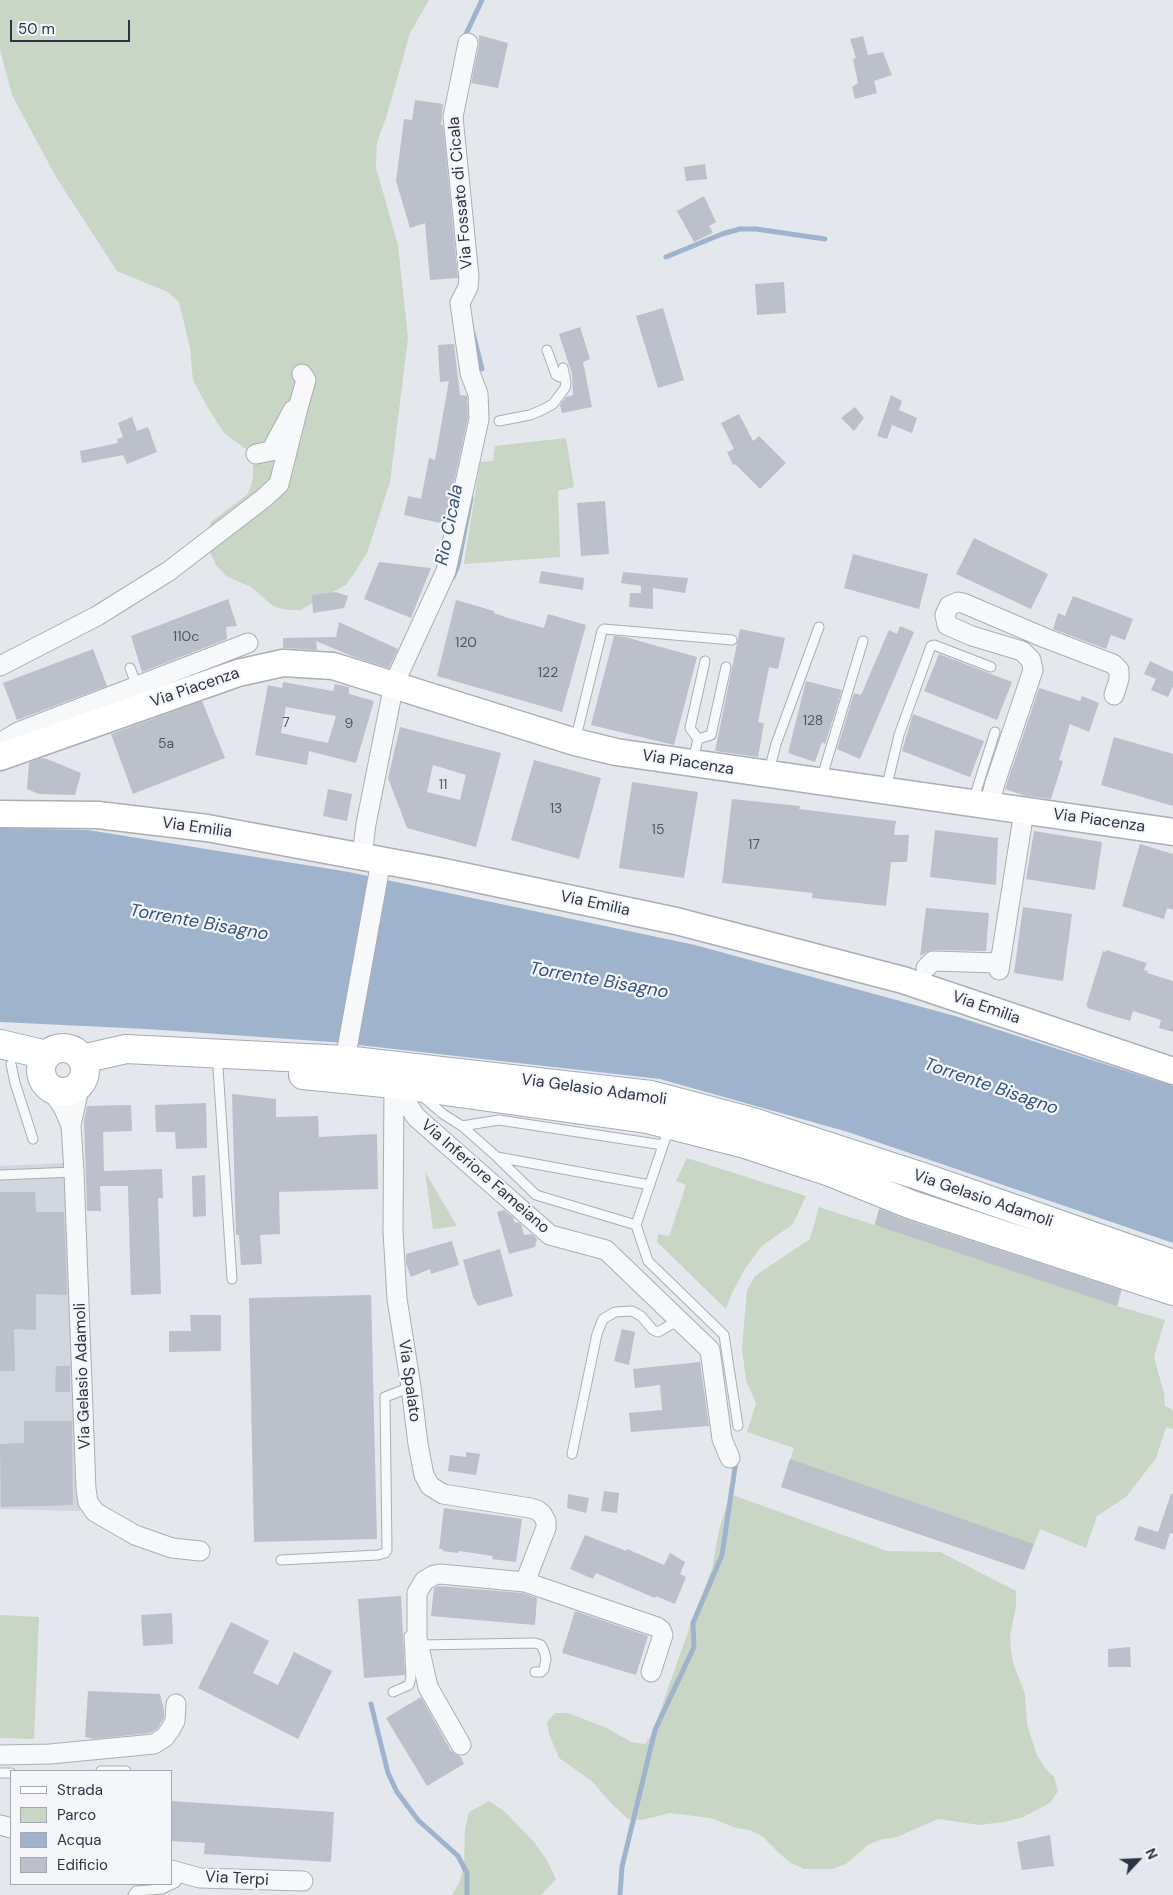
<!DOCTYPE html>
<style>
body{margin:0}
#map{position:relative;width:1173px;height:1895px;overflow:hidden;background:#e4e7ec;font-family:"DM Sans",sans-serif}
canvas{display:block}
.legend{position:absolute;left:10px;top:1770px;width:162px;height:115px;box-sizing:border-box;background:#f4f6f9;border:1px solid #a4a8b1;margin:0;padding:6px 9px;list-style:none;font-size:15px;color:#2b3445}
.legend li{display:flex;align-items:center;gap:10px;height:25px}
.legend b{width:25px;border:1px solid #a4a8b1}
.north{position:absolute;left:1113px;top:1835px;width:50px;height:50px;-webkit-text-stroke:4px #f4f6f9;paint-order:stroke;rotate:65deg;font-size:14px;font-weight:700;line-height:20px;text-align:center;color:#2b3445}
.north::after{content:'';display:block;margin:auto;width:18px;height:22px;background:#2b3445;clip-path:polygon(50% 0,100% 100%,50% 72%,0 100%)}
.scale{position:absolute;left:10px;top:20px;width:120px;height:22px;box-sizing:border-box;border:2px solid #2b3445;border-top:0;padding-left:6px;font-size:15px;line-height:18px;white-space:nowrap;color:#2b3445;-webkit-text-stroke:4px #f4f6f9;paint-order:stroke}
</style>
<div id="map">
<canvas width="1173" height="1895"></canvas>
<ul class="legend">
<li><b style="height:6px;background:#fff"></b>Strada</li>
<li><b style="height:14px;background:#c9d6c5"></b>Parco</li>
<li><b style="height:14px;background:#9fb4cc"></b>Acqua</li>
<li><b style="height:14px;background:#bbc0ca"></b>Edificio</li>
</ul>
<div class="north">N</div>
<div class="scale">50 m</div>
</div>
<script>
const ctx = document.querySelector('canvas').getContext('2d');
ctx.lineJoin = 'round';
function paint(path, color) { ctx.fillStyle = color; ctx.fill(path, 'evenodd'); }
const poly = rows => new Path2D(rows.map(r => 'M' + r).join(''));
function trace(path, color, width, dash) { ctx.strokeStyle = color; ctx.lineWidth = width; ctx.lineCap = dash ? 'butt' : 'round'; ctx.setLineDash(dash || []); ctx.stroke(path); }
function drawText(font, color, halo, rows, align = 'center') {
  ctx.font = font + ' "DM Sans",sans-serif'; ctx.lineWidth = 4.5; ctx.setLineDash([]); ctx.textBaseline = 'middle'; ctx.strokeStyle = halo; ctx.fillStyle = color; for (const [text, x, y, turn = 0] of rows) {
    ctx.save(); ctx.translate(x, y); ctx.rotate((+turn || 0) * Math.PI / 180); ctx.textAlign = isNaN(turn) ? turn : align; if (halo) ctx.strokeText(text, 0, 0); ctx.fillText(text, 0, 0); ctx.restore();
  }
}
paint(poly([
 [64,1163,67,1184,80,1511,0,1509,0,1166]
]), '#d2d6de');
paint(poly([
 [0,0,429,0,410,33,387,115,377,142,376,168,398,245,408,338,390,482,367,553,353,575,346,585,300,610,286,610,273,606,251,587,226,576,216,565,210,552,206,537,211,522,248,494,253,479,253,464,247,450,224,433,208,408,193,380,190,348,179,302,168,292,117,271,56,177,12,95,0,49],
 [566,438,574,487,558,491,560,557,464,564,480,462,493,461,495,446],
 [687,1158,806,1196,793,1224,762,1246,746,1267,732,1293,726,1309,657,1242,658,1234,669,1236,686,1185,676,1181],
 [425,1172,457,1226,433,1229],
 [881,1205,1123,1286,1117,1306,1165,1320,1154,1357,1164,1393,1165,1406,1173,1410,1173,1429,1166,1427,1156,1458,1127,1496,1097,1516,1086,1548,1040,1529,1024,1570,781,1487,794,1448,747,1432,756,1403,746,1381,742,1348,747,1290,755,1276,810,1239,819,1207,874,1225],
 [730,1494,887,1551,940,1552,1016,1591,1016,1606,1010,1636,1011,1651,1014,1666,1025,1694,1027,1724,1036,1753,1044,1767,1054,1777,1058,1791,1050,1803,1023,1817,1009,1821,980,1825,938,1819,897,1837,883,1839,869,1844,846,1864,832,1869,804,1869,791,1863,781,1855,762,1836,750,1830,736,1828,711,1818,670,1813,642,1820,628,1819,609,1801,592,1781,559,1758,549,1734,547,1722,555,1713,568,1713,607,1728,631,1742,645,1744,652,1734,694,1615,712,1569,719,1530],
 [0,1615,39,1617,34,1739,0,1738],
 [489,1801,505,1812,534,1842,546,1859,556,1879,541,1895,452,1895,460,1881,464,1864,465,1829,469,1812]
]), '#c9d6c5');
paint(poly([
 [0,828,88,830,349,872,695,945,955,1016,1173,1086,1173,1243,848,1132,660,1079,332,1042,147,1029,0,1022]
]), '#9fb4cc');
trace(poly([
 [466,34,482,0],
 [666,257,722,234,740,229,756,229,825,239],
 [473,333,482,369],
 [453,577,458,565,471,498],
 [371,1704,388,1773,397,1792,418,1820,458,1856,467,1873,467,1895],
 [620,1895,622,1867,655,1730,694,1647,693,1623,722,1555,736,1461]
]), '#9fb4cc', 5);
paint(poly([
 [479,35,508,43,498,88,471,83,479,45],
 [863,36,868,55,883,52,892,75,874,81,877,93,855,99,852,87,858,83,853,59,856,58,850,39],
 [415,100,443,104,441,125,443,125,458,278,430,280,425,223,410,228,396,181,404,119,412,120],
 [705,164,707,179,686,181,684,167],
 [704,196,716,222,709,226,713,233,694,242,677,211],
 [784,282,786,313,757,315,755,284],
 [663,308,684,380,658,388,636,316],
 [580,327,590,359,583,362,592,407,562,413,560,405,566,397,573,395,572,374,559,334],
 [454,344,460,395,467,396,468,418,445,524,404,515,408,496,421,499,429,458,435,460,449,381,440,382,438,345],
 [891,395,902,401,899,410,917,418,912,433,892,425,887,439,877,436],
 [855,407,864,418,854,431,841,418],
 [739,414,753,441,759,436,786,463,760,489,735,464,733,465,727,452,734,449,721,423],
 [132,417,137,431,148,427,157,452,127,464,123,455,82,463,80,451,118,443,117,439,123,437,118,423],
 [605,501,609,554,581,556,577,503],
 [974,538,1048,574,1031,609,956,574],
 [853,554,928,574,919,609,844,588],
 [379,562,431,568,411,618,364,599],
 [541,571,584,578,583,590,539,583],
 [623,572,688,578,685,593,653,588,653,609,629,607,630,593,641,593,641,586,621,583],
 [335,592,348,596,344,608,313,613,312,595],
 [1073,596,1133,619,1125,640,1111,635,1106,649,1053,629,1058,613,1065,616],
 [228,599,237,626,226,627,227,639,142,672,131,636],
 [456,600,494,611,494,613,508,618,544,628,548,614,586,625,562,712,437,676],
 [339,622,398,649,389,668,354,657,316,641,317,650,283,648,283,638,336,637],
 [900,626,914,632,860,759,837,749,854,693,861,695,889,630,897,634],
 [740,629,785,638,778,669,769,667,758,722,764,723,758,757,715,751],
 [614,636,625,637,697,657,674,745,591,725],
 [93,649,107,686,17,720,3,683],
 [939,654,1012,682,997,720,924,691],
 [1150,661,1173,672,1173,686,1168,697,1151,690,1156,679,1144,674],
 [806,681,842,690,825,744,822,742,815,762,788,753],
 [283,682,333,691,335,684,349,687,349,694,374,701,356,763,309,751,307,765,255,755,268,685,282,688],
 [286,707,336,716,328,743,281,733],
 [1039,688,1080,701,1082,696,1099,703,1089,732,1070,724,1059,760,1063,761,1051,799,1026,796,1005,789],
 [202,701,225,758,133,794,111,734],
 [913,714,984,741,970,777,902,751],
 [400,727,501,753,476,847,407,828,388,778],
 [433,765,466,775,460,800,427,792],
 [1114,737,1173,754,1173,806,1101,785],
 [41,758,47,759,81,773,75,795,39,794,27,789,29,763],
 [534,760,601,778,579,859,511,840],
 [632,782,698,792,684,878,619,868],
 [328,789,352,794,347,821,323,816],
 [732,799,800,806,799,809,896,821,894,835,909,835,907,862,891,862,886,906,812,898,813,893,722,883],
 [935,830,998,838,996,885,930,877],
 [1034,831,1102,842,1095,890,1026,879],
 [1140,844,1173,854,1173,910,1167,908,1164,919,1122,906],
 [1023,907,1072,914,1063,981,1014,973],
 [926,908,989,913,986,951,933,950,929,951,920,956],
 [1106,950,1147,963,1144,970,1148,971,1147,973,1173,981,1173,1032,1159,1028,1161,1020,1133,1011,1130,1021,1087,1008,1088,1006,1086,1006,1103,951,1106,952],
 [232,1094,276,1099,276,1117,318,1116,319,1137,377,1134,378,1189,279,1192,280,1234,260,1235,262,1264,241,1265,239,1235,236,1235],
 [206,1103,207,1148,176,1149,175,1132,156,1132,155,1105],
 [131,1105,132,1131,103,1132,104,1171,162,1169,163,1198,158,1198,161,1294,131,1295,128,1186,100,1186,101,1211,87,1211,84,1120,87,1106],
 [205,1175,206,1216,193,1217,192,1176],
 [0,1192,35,1192,36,1212,64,1212,67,1295,36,1294,36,1330,14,1329,15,1371,0,1371],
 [879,1209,907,1220,1121,1290,1117,1306,875,1225],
 [504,1210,513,1217,515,1223,518,1222,521,1224,524,1235,532,1234,537,1239,535,1247,509,1254,497,1212],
 [452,1241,459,1265,431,1274,430,1269,411,1277,406,1264,406,1254],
 [500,1249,513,1296,478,1306,473,1297,463,1260],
 [371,1295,377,1539,254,1542,249,1298],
 [190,1315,221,1315,221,1351,169,1352,169,1331,191,1331],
 [622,1329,635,1332,629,1365,614,1361],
 [700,1362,709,1426,631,1432,629,1413,662,1410,660,1385,635,1388,633,1369],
 [56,1366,70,1366,70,1392,55,1392],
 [24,1421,72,1421,73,1505,1,1507,0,1444,24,1443],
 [466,1452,480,1454,476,1475,448,1471,450,1455,466,1457],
 [790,1459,1034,1544,1024,1570,781,1487],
 [604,1491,619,1493,617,1513,601,1511],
 [568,1494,589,1498,586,1513,567,1508],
 [1171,1494,1173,1494,1173,1534,1170,1533,1165,1550,1134,1540,1139,1526,1158,1532],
 [444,1508,522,1519,516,1562,492,1559,493,1556,459,1551,458,1553,443,1551,443,1549,439,1549],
 [585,1535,626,1551,627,1549,664,1565,670,1553,685,1562,680,1574,686,1577,675,1604,656,1596,655,1598,596,1573,593,1579,570,1569],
 [438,1586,523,1593,537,1598,535,1625,431,1616,434,1588],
 [401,1596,405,1675,364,1678,358,1599],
 [575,1611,648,1636,636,1675,562,1653],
 [172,1613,173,1644,143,1646,141,1615],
 [231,1622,269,1641,253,1673,278,1685,294,1652,332,1671,298,1739,198,1688],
 [1130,1647,1131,1667,1108,1667,1108,1649],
 [88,1691,160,1694,164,1710,164,1718,157,1729,150,1733,93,1739,85,1737],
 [421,1697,451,1751,460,1756,464,1764,427,1786,386,1718],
 [171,1801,334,1812,331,1862,204,1854,205,1843,171,1841],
 [1050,1835,1054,1866,1022,1870,1017,1842]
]), '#bbc0ca');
const lane = poly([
 [547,350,556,375,560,377,565,376],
 [499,421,530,415,542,410,553,404,565,388,566,383,563,368],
 [130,668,137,686],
 [698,739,711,735,726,667],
 [575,741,602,631,604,629,732,640],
 [693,761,698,739,690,728,705,661],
 [769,771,776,744,819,627],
 [821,780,863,641],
 [886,789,899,735,931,646,934,645,991,667],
 [973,801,995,732],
 [11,1064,15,1083,33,1139],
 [218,1068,232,1279],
 [421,1095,443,1114,462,1126,497,1157,536,1195,636,1225,669,1128],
 [462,1126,499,1120,663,1145],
 [497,1157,650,1185],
 [0,1175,74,1172],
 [636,1225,648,1261,724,1335,738,1426],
 [572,1454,597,1334,603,1319,615,1312,632,1311,641,1316,653,1330,658,1332,679,1320],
 [281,1560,378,1555,385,1553,387,1550,385,1397,411,1387],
 [419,1645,535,1643,541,1645,544,1651,546,1659,544,1669,541,1672,535,1672],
 [393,1692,409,1685,411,1677,409,1636],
 [101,1771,126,1771],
 [0,1773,11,1773],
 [133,1895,136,1891,162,1889,175,1883,183,1873]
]);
const street = poly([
 [298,408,306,380,302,374],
 [0,666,97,616,169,571,264,498,279,484,298,408,293,410,271,451,256,454],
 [0,743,18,732,248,643],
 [989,806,995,783,1033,670,1031,660,1022,651,972,636,947,625,945,615,949,606,958,602,963,603,1045,638,1113,664,1119,670,1119,679,1114,695],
 [362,856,366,824,394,684,446,571,479,419,478,394,470,373,460,303,468,287,469,277,453,117,468,43],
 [926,968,933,961,999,963],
 [999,970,1024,811],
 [345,1060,381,861],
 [80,1084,71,1125,74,1172,86,1489,88,1502,95,1512,135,1535,172,1548,200,1551],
 [394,1084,393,1231,397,1299,411,1387,418,1444,424,1475,430,1486,443,1494,530,1508,537,1510,542,1514,546,1521,546,1528,525,1582],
 [394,1084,416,1117,550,1235,606,1250,710,1350,722,1439,730,1458],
 [49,1087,63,1107,71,1125],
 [461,1745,428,1687,417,1638,417,1593,424,1581,434,1575,440,1574,525,1582,657,1627,661,1630,663,1635,651,1672],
 [0,1755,50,1754,154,1744,165,1737,170,1730,175,1721,176,1704],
 [0,1825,11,1828],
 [171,1870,200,1878,303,1881]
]);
const secondary = poly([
 [0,757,238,673,283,663,333,666,575,742,616,752,1173,832],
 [0,814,98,815,207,828,439,871,676,921,903,980,1173,1071]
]);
const primary = poly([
 [0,1044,47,1055],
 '41 1070a22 22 0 1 1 44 0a22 22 0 1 1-44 0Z',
 [82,1059,126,1049,345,1060,651,1095,753,1122,923,1177,1173,1264],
 [303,1075,394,1084,647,1119,745,1144,830,1172,912,1205,1173,1291]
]);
trace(lane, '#a9aeb7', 11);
trace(street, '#a9aeb7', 21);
trace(secondary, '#a9aeb7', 29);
trace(primary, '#a3abb8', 30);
trace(lane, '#f7f8fa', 9);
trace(street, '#f7f8fa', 19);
trace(secondary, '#fff', 26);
trace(primary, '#fff', 28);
drawText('14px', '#4f5766', null, [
 ["110c",186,637],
 ["120",466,643],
 ["122",548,673],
 ["128",813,721],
 ["7",286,723],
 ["9",349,724],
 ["5a",166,744],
 ["11",443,785],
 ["13",556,809],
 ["15",658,830],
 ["17",754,845]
]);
drawText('16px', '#2b3445', '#f4f6f9', [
 ["Via Fossato di Cicala",461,193,-95],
 ["Via Piacenza",195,688,-19],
 ["Via Piacenza",688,763,9],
 ["Via Piacenza",1099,821,8],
 ["Via Emilia",197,828,8],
 ["Via Emilia",595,904,12],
 ["Via Emilia",986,1008,19],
 ["Via Gelasio Adamoli",594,1090,8],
 ["Via Inferiore Fameiano",485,1177,41],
 ["Via Gelasio Adamoli",983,1199,19],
 ["Via Gelasio Adamoli",83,1376,-92],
 ["Via Spalato",409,1381,82],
 ["Via Terpi",237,1879,3]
]);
drawText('italic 18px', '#34527a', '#f4f6f9', [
 ["Rio Cicala",450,525,-79],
 ["Torrente Bisagno",199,923,10],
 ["Torrente Bisagno",599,981,10],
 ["Torrente Bisagno",991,1087,19]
]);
</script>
